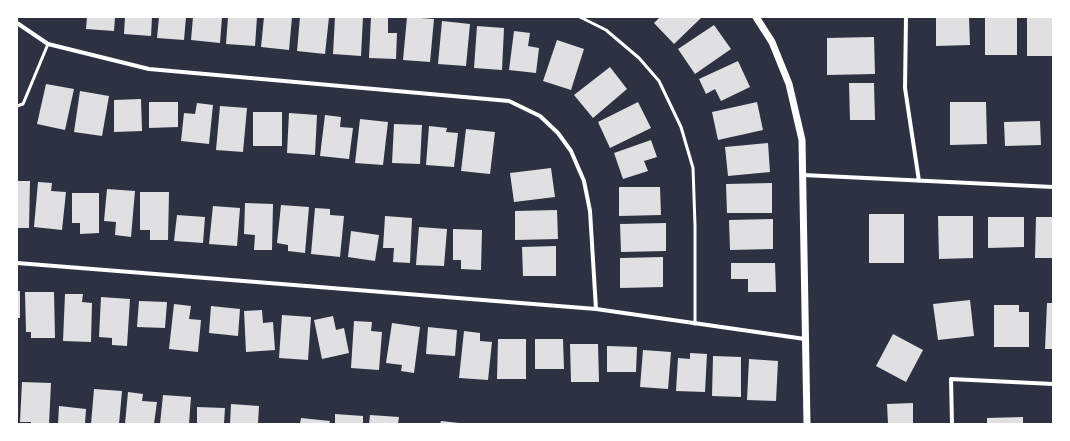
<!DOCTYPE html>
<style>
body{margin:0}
#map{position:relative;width:1070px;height:441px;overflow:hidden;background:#2d3142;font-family:"Noto Sans",sans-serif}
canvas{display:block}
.frame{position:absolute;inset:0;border:18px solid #fff;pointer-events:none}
</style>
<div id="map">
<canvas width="1070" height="441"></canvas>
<div class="frame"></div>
</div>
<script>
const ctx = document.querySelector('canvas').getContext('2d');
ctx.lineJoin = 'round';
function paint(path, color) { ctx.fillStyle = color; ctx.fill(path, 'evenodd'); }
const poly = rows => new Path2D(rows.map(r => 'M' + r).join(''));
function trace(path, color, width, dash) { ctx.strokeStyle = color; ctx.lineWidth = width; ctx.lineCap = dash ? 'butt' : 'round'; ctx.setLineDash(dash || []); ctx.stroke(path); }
paint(poly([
 [87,17,115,17,114,31,86,29],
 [125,17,152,17,151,36,124,34],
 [159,17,186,17,184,40,157,38],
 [193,17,222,17,220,43,191,40],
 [228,17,257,17,255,46,226,44],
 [264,17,292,17,289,50,261,47],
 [300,17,329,17,325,54,297,51],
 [335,17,363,17,361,56,333,54],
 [371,17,388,18,388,33,397,33,396,59,369,58],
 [407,17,434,19,430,62,403,60],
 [660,17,702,17,674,44,654,23],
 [936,17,969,17,970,45,936,46],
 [985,17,1017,17,1017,55,985,55],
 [1027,17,1053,17,1053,56,1027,56],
 [442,21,470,24,466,66,438,64],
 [714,25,731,49,695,74,678,49],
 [477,26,504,28,502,70,474,68],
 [514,31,530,33,528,46,539,48,536,73,509,70],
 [874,37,875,74,827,75,827,38],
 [557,40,584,49,571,90,543,81],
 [738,61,750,87,721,101,715,89,706,94,699,79],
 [610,67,627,89,593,118,574,95],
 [849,83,874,83,875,120,850,120],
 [46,84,74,89,65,130,37,124],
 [80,91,109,96,102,136,74,132],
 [141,99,142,131,114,132,114,100],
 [149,102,178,102,178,127,149,128],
 [638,102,651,128,610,148,598,122],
 [757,102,763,130,718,140,712,112],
 [950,102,986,102,987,144,950,145],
 [197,103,213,105,209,144,181,141,184,113,195,114],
 [220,106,247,108,243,152,216,150],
 [253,112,282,112,282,146,253,146],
 [289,113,317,115,315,155,287,153],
 [325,115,341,117,340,127,353,128,349,159,320,156],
 [360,119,388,122,383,165,355,163],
 [1040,121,1041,145,1005,146,1004,122],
 [394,124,422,125,420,164,392,163],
 [429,126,447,128,446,132,458,133,454,167,426,165],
 [466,129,495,132,490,174,461,171],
 [651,140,657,157,644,161,648,171,623,179,614,153],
 [768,143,770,172,728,176,725,147],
 [551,168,555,197,514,202,510,173],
 [17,181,30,181,29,228,17,228],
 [38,182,52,183,51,191,66,192,62,230,34,227],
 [772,183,772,213,727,213,726,184],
 [619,187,660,187,661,215,619,216],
 [107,189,135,191,131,237,115,235,116,222,104,221],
 [140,192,169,192,168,240,150,240,150,230,140,230],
 [72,193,99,193,99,233,80,234,80,223,72,223],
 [245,203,273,204,272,250,254,250,255,235,244,234],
 [281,205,309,207,305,253,288,251,288,245,277,243],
 [213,206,240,208,237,246,209,244],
 [315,208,330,209,330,215,344,216,340,257,311,254],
 [557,210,558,239,515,240,515,211],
 [869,214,904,214,904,263,869,263],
 [177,215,205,217,203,243,174,241],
 [385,216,412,218,410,263,393,262,394,248,383,248],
 [938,216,973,216,973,258,939,259],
 [988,217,1024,217,1024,247,988,248],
 [1036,217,1053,217,1053,258,1035,258],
 [773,219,773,249,730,250,729,220],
 [666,223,666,251,621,252,620,224],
 [419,227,447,229,444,266,416,265],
 [453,229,482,230,481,270,461,269,461,260,453,260],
 [351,231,379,235,375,261,348,257],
 [556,246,556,276,523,276,522,247],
 [663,257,663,287,620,288,620,258],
 [731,263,775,263,776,292,748,292,748,279,731,279],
 [17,291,20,291,20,318,17,318],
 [25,292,54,292,55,338,31,338,31,332,26,332],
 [65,294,83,294,82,302,92,303,91,342,63,341],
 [101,297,130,299,127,346,112,345,112,338,99,337],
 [970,300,974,336,938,340,933,304],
 [139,301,167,302,165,328,137,327],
 [1047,303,1053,303,1053,349,1045,349],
 [174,304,191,306,189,319,201,320,198,352,169,349],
 [994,305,1019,305,1019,312,1029,312,1029,347,994,347],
 [211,306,240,309,238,336,209,333],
 [262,310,263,323,273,322,275,350,246,352,244,311],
 [282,315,311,317,308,360,279,358],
 [333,316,336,330,344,328,349,353,322,359,314,320],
 [354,321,372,322,371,331,382,332,379,370,351,368],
 [392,323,420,327,414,373,401,371,402,365,386,363],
 [428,327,457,330,455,356,426,354],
 [464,331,480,333,480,341,492,342,488,380,459,378],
 [893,334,923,350,906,382,876,366],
 [498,339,526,339,526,379,497,379],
 [535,339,563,339,564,369,535,369],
 [570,344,598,344,599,382,571,382],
 [607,346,637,347,636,372,607,372],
 [643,350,671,352,668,389,640,387],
 [690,353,707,354,705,392,676,391,678,358,690,359],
 [713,356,741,357,741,397,712,396],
 [749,359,778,361,776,401,747,400],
 [22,382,51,383,49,424,31,424,31,422,20,422],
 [94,389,122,391,119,424,91,424],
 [128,392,143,394,142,401,157,402,154,424,125,424],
 [163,395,191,397,189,424,160,424],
 [913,403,913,424,888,424,887,404],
 [231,404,259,406,258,424,230,424],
 [59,406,86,409,85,424,58,424],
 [197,407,225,408,224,424,197,424],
 [335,414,363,416,363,424,335,424],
 [370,415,399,417,398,424,369,424],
 [1023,417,1023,424,987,424,987,418],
 [301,418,330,421,329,424,300,424],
 [441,421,459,423,459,424,440,424]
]), '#e0e0e3');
trace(poly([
 [580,17,606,30,639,58,659,81,681,127,693,168,695,225,695,324],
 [17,106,23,104,48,44]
]), '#fff', 3);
trace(poly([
 [906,17,905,88,919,181],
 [17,23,48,44,149,69,509,101,540,116,558,133,571,151,584,181,590,211,596,309],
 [803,175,1053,187],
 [17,263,596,309,805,339],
 [952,424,951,379,1053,384]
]), '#fff', 4);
trace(poly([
 [756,17,772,42,789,84,802,140,807,424]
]), '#fff', 7);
</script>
